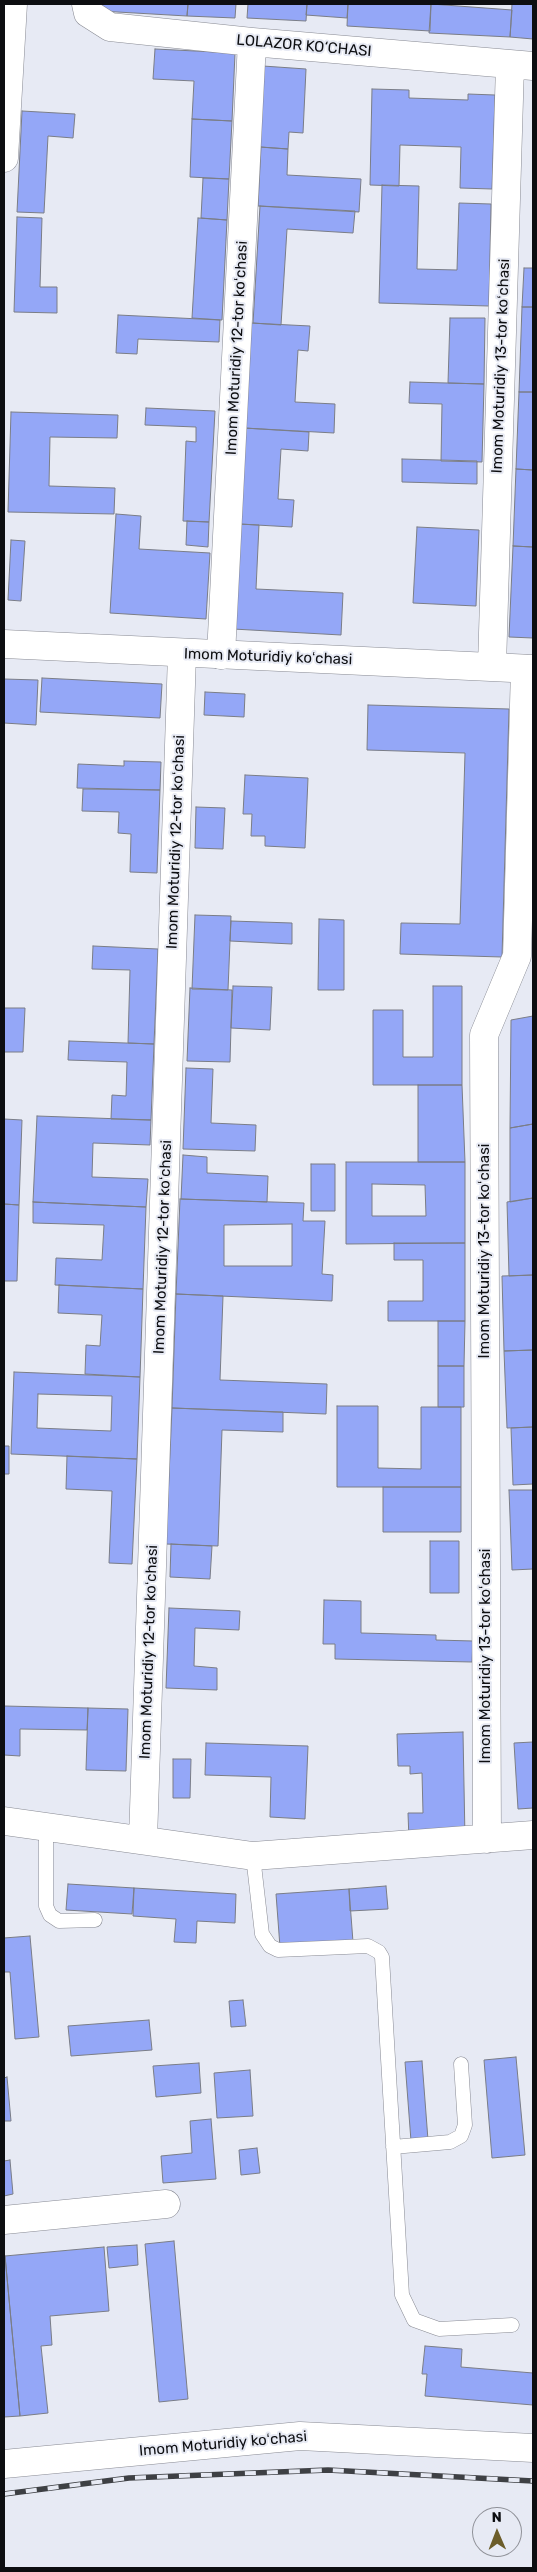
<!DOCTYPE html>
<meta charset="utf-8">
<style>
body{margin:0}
#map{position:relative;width:537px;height:2572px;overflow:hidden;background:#e7eaf4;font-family:Rubik,sans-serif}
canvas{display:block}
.frame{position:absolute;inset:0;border:5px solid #0d0e11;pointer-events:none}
.north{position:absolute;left:472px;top:2507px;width:50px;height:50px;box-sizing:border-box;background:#e7eaf4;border:1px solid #909299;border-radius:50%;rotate:359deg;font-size:14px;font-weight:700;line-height:20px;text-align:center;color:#0d0e11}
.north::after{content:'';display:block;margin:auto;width:18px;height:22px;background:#6c5d2a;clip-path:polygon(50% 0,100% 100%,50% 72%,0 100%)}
</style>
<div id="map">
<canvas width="537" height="2572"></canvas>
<div class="frame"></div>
<div class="north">N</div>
</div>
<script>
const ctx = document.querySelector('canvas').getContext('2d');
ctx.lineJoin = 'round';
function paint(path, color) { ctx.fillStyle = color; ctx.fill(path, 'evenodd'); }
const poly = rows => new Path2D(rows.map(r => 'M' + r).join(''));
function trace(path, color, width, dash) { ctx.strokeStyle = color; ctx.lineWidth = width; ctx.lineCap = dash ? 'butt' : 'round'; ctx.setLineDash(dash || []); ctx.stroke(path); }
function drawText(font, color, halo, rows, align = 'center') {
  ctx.font = font + ' Rubik,sans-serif'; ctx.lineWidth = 4; ctx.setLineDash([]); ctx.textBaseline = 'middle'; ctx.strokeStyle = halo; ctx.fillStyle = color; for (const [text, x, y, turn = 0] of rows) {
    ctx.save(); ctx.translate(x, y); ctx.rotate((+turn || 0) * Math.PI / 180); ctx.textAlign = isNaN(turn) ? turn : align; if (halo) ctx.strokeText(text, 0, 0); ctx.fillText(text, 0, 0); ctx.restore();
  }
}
const building = poly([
 [101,4,188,4,187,16,100,11,101,4],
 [188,4,236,4,235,18,187,16,188,4],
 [248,4,307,4,306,21,247,18,248,4],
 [307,4,348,4,347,18,306,15,307,4],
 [348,4,431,4,430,31,347,26,348,4],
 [431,4,512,10,510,37,429,33,431,4],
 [512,4,533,4,533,39,510,37,512,4],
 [155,49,235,53,232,121,192,119,194,81,153,79,155,49],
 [263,66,306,69,303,133,289,132,288,149,259,147,263,66],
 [372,89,409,90,409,98,468,100,468,94,495,95,492,189,460,188,461,147,400,145,399,186,370,185,372,89],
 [22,111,75,114,73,138,48,136,44,213,17,212,22,111],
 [192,119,232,121,229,179,190,177,192,119],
 [261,147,288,149,287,175,361,179,359,212,258,206,261,147],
 [203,178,229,179,227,220,201,218,203,178],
 [382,185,419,186,417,269,457,270,459,203,491,204,489,306,379,303,382,185],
 [260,206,355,211,353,233,287,229,281,325,253,323,260,206],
 [17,217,42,218,40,287,57,287,57,313,14,312,17,217],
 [198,218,227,220,222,320,192,318,198,218],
 [524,268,533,268,533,307,522,307,524,268],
 [522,307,533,307,533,392,519,392,522,307],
 [118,315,220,320,219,342,138,339,137,354,116,353,118,315],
 [450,318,485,318,484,384,448,383,450,318],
 [250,323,310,326,308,351,298,350,295,402,335,404,334,433,244,428,250,323],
 [410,382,484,384,482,462,441,461,442,404,409,403,410,382],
 [519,392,533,392,533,470,516,469,519,392],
 [146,408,215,411,209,522,183,521,186,441,196,442,196,427,145,425,146,408],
 [11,412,118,415,117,438,50,437,49,486,115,488,114,514,8,512,11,412],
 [244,428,309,432,308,451,281,449,278,499,294,500,292,527,239,524,244,428],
 [402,459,477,461,477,484,402,482,402,459],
 [516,469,533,470,533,547,513,546,516,469],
 [116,514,141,516,139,549,210,553,206,619,110,613,116,514],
 [187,521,209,522,208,547,186,545,187,521],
 [239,524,259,525,256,589,343,593,341,635,233,629,239,524],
 [417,527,479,530,476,606,413,603,417,527],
 [11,540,25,541,21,601,8,600,11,540],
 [513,546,533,547,533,638,509,637,513,546],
 [42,678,162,684,160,718,40,712,42,678],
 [4,679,38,680,36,725,4,723,4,679],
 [205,692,245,694,244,717,204,715,205,692],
 [368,705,509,709,502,957,400,954,401,923,460,924,465,753,367,750,368,705],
 [124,761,161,762,160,790,77,788,78,764,124,766,124,761],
 [245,775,308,778,305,848,265,846,265,836,251,836,252,814,243,814,245,775],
 [83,789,160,790,157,873,130,872,131,834,118,833,119,812,82,811,83,789],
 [196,807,225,808,223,849,195,848,196,807],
 [195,915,231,916,228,990,192,989,195,915],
 [319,919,344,920,344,990,318,990,319,919],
 [231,921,292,923,292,944,230,941,231,921],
 [93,946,158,949,154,1044,128,1043,130,970,92,969,93,946],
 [233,986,272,987,270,1030,231,1028,233,986],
 [433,986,462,986,462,1085,373,1085,373,1010,403,1010,403,1057,433,1057,433,986],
 [190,988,232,990,230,1062,187,1061,190,988],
 [4,1008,25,1008,23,1052,4,1052,4,1008],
 [533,1016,533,1124,510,1128,511,1020,533,1016],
 [69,1041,154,1044,151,1120,111,1119,112,1095,126,1096,127,1062,68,1060,69,1041],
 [186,1068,213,1069,211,1123,256,1125,255,1151,183,1149,186,1068],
 [418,1085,462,1085,465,1162,418,1162,418,1085],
 [37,1116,151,1120,150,1145,93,1143,92,1177,148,1179,146,1207,33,1202,37,1116],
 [4,1119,22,1120,19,1205,4,1204,4,1119],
 [533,1124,533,1198,510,1202,510,1128,533,1124],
 [183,1155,207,1157,207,1173,268,1176,267,1202,181,1199,183,1155],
 [346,1162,465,1162,465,1243,346,1244,346,1162],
 [372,1184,425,1185,426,1216,372,1216,372,1184],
 [311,1164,335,1164,335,1211,311,1211,311,1164],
 [533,1198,533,1275,509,1276,507,1202,533,1198],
 [180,1199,304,1203,303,1221,325,1221,322,1274,333,1275,332,1301,176,1294,180,1199],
 [292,1224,292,1266,224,1266,224,1225,292,1224],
 [33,1202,146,1207,143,1289,55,1285,56,1258,102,1260,104,1225,33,1223,33,1202],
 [4,1204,19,1205,17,1281,4,1281,4,1204],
 [394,1243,465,1243,465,1321,388,1321,388,1301,423,1301,423,1260,394,1260,394,1243],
 [533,1275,533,1350,504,1351,502,1276,533,1275],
 [59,1285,143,1289,140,1377,85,1374,86,1345,100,1346,102,1315,58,1313,59,1285],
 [176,1294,223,1296,220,1380,327,1384,326,1414,172,1408,176,1294],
 [438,1321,465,1321,464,1366,438,1366,438,1321],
 [533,1350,533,1427,507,1428,504,1351,533,1350],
 [438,1366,464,1366,464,1407,438,1407,438,1366],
 [14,1372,140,1377,137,1459,11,1454,14,1372],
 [38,1394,112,1396,111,1431,37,1428,38,1394],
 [337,1406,378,1406,378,1468,421,1469,421,1407,461,1407,461,1487,337,1487,337,1406],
 [172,1408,283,1412,283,1432,222,1430,218,1546,166,1544,172,1408],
 [533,1427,533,1484,513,1485,511,1428,533,1427],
 [4,1446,9,1446,9,1474,4,1474,4,1446],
 [67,1456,137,1459,132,1564,109,1563,112,1491,66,1489,67,1456],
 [383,1487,461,1487,461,1532,383,1532,383,1487],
 [509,1490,533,1490,533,1569,512,1570,509,1490],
 [430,1541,459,1541,459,1593,430,1593,430,1541],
 [171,1544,212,1546,210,1579,170,1577,171,1544],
 [324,1600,361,1601,361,1633,436,1635,436,1640,473,1641,472,1662,335,1659,335,1644,323,1644,324,1600],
 [169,1608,240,1611,239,1630,195,1628,194,1666,217,1668,217,1690,166,1688,169,1608],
 [4,1706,88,1708,87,1730,20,1729,20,1756,4,1755,4,1706],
 [88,1708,128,1709,126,1771,86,1770,88,1708],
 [463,1732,465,1839,409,1840,408,1813,423,1813,422,1773,410,1774,410,1766,398,1766,397,1734,463,1732],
 [533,1742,533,1808,518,1809,514,1743,533,1742],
 [206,1743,308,1746,305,1819,270,1817,271,1777,205,1775,206,1743],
 [173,1759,191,1759,190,1798,173,1798,173,1759],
 [68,1884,134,1888,132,1914,66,1910,68,1884],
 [386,1886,388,1909,350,1911,349,1889,386,1886],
 [134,1888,236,1894,235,1923,197,1921,196,1943,174,1942,176,1919,133,1916,134,1888],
 [349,1889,353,1942,280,1947,276,1894,349,1889],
 [30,1936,39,2037,15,2039,10,1972,4,1972,4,1938,30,1936],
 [243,2000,246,2026,231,2027,229,2001,243,2000],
 [149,2020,152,2050,71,2056,68,2026,149,2020],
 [516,2057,525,2155,492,2158,484,2060,516,2057],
 [422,2061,428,2140,411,2141,405,2062,422,2061],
 [199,2063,201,2093,156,2097,153,2066,199,2063],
 [250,2070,253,2116,217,2118,214,2073,250,2070],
 [7,2077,11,2121,4,2121,4,2078,7,2077],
 [211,2119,216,2179,163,2183,161,2156,192,2153,190,2121,211,2119],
 [257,2148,260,2173,241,2175,239,2150,257,2148],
 [10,2160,13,2194,4,2196,4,2161,10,2160],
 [174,2241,188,2399,159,2402,145,2244,174,2241],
 [137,2245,138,2265,109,2268,107,2247,137,2245],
 [104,2247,109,2311,50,2316,52,2345,41,2346,48,2413,20,2416,5,2256,104,2247],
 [5,2256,20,2416,4,2417,4,2257,5,2256],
 [425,2346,462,2349,461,2367,533,2373,533,2405,425,2396,427,2374,422,2374,425,2346]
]);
paint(building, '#94a7f7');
trace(building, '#7a7d86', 1);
const service = poly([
 [46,1827,46,1906,50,1915,59,1921,95,1920],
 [253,1856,262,1934,270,1946,278,1950,368,1946,379,1952,382,1957,402,2295,414,2320,439,2329,512,2325],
 [393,2147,450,2142,461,2136,465,2125,461,2064]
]);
const minor = poly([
 [86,4,88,13,110,27,252,42,533,66],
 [4,158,13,4],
 [221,655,252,42],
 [492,666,510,65],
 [4,1821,253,1856,533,1835],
 [487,1839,484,1035,517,956,525,669],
 [143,1840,182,654],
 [4,2220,166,2204],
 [4,2464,300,2436,533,2448]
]);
const tertiary = poly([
 [4,644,533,669]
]);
trace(service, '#888a93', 15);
trace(minor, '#888a93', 29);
trace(tertiary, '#888a93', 29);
trace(service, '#fff', 14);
trace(minor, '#fff', 28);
trace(tertiary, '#fff', 28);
const rail = poly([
 [4,2494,129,2478,328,2470,533,2481]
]);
trace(rail, '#3e4044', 5.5);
trace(rail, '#e7eaf4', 4, [11]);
drawText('15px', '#0d0e11', '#e7eaf4', [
 ["LOLAZOR KO‘CHASI",304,46,5],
 ["Imom Moturidiy 12-tor koʻchasi",237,348,-87],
 ["Imom Moturidiy 13-tor koʻchasi",501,366,-88],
 ["Imom Moturidiy koʻchasi",268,657,2],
 ["Imom Moturidiy 12-tor koʻchasi",176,842,-88],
 ["Imom Moturidiy 12-tor koʻchasi",163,1247,-88],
 ["Imom Moturidiy 13-tor koʻchasi",485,1251,-90],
 ["Imom Moturidiy 12-tor koʻchasi",149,1652,-88],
 ["Imom Moturidiy 13-tor koʻchasi",486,1656,-90],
 ["Imom Moturidiy koʻchasi",223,2444,-5]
]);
</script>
